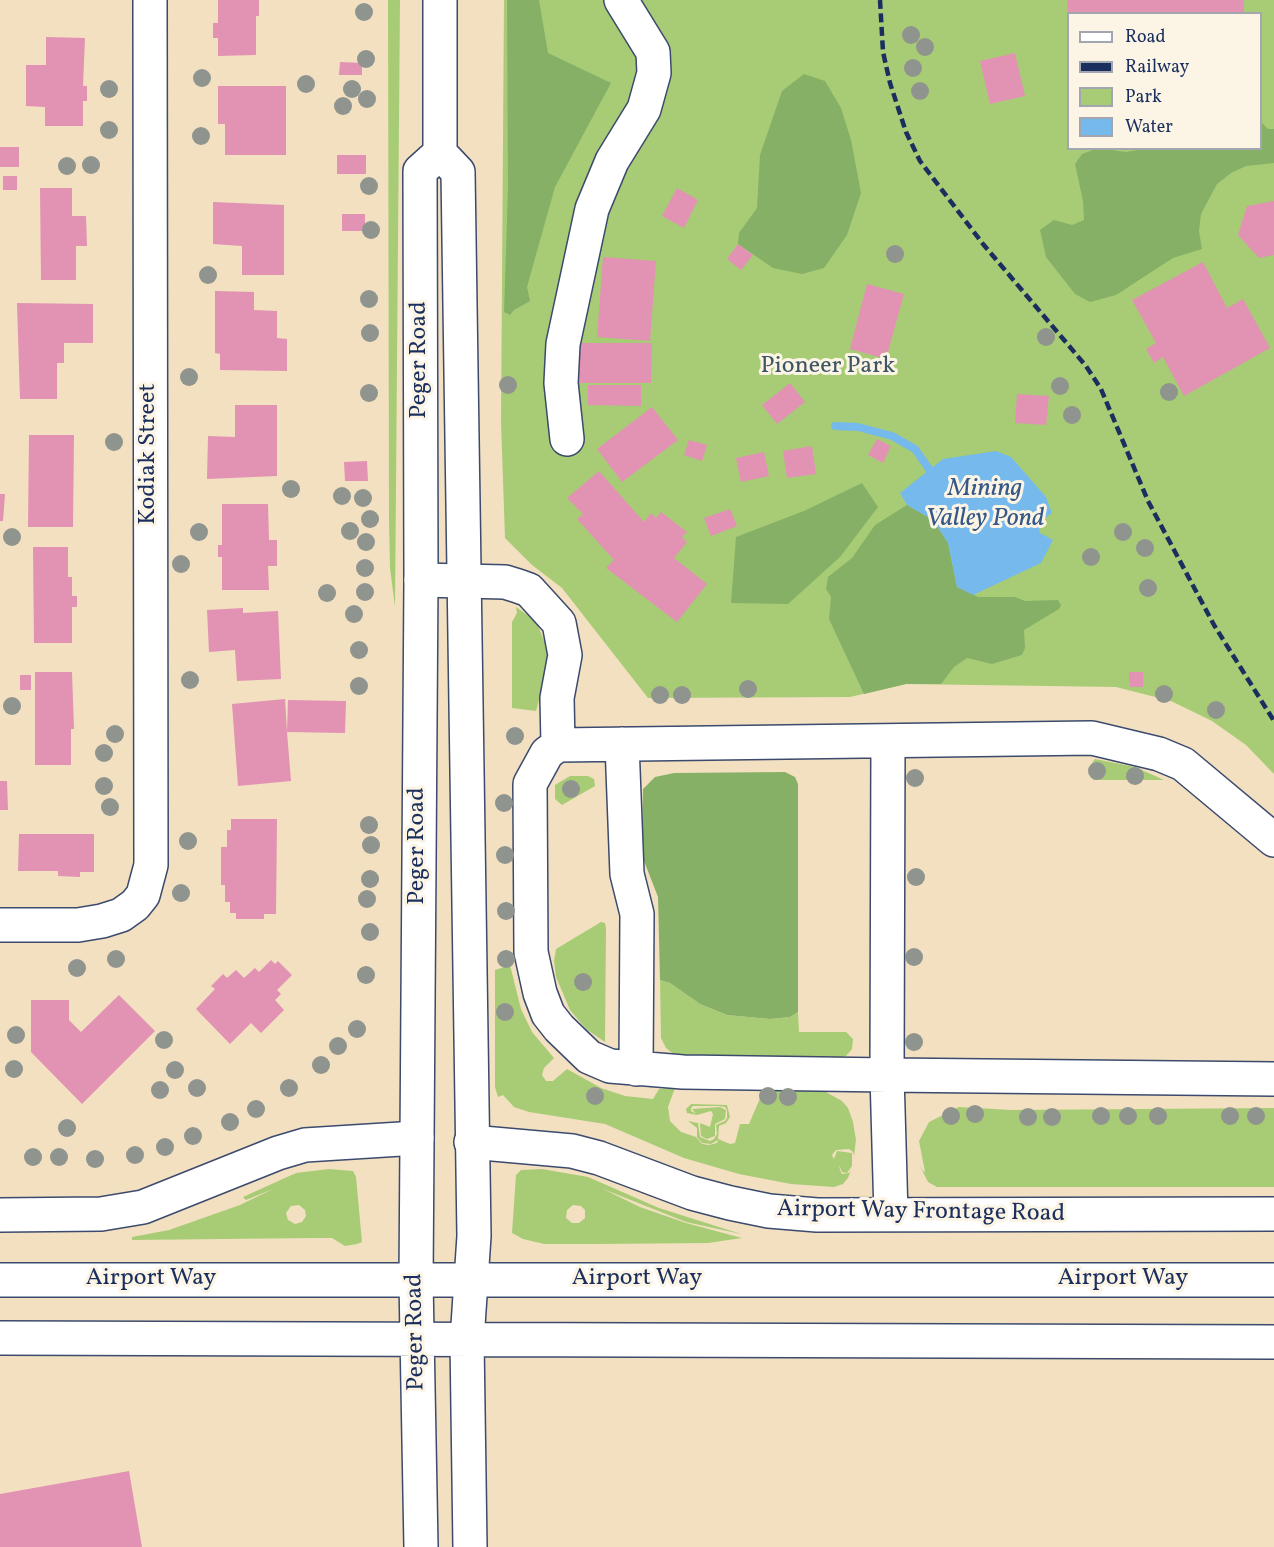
<!DOCTYPE html>
<style>
body{margin:0}
#map{position:relative;width:1274px;height:1547px;overflow:hidden;background:#f2e0c1;font-family:Vollkorn,serif}
canvas{display:block}
.legend{position:absolute;left:1067px;top:12px;width:195px;height:138px;box-sizing:border-box;background:#fcf5e5;border:2px solid #a2a6af;margin:0;padding:8px 10px;list-style:none;font-size:18px;color:#1b2f5e}
.legend li{display:flex;align-items:center;gap:12px;height:30px}
.legend b{width:30px;border:2px solid #a2a6af}
</style>
<div id="map">
<canvas width="1274" height="1547"></canvas>
<ul class="legend">
<li><b style="height:8px;background:#fff"></b>Road</li>
<li><b style="height:8px;background:#1b2f5e"></b>Railway</li>
<li><b style="height:16px;background:#a8cc75"></b>Park</li>
<li><b style="height:16px;background:#76b9ec"></b>Water</li>
</ul>
</div>
<script>
const ctx = document.querySelector('canvas').getContext('2d');
ctx.lineJoin = 'round';
function paint(path, color) { ctx.fillStyle = color; ctx.fill(path, 'evenodd'); }
const poly = rows => new Path2D(rows.map(r => 'M' + r).join(''));
function trace(path, color, width, dash) { ctx.strokeStyle = color; ctx.lineWidth = width; ctx.lineCap = dash ? 'butt' : 'round'; ctx.setLineDash(dash || []); ctx.stroke(path); }
function drawText(font, color, halo, rows, align = 'center') {
  ctx.font = font + ' Vollkorn,serif'; ctx.lineWidth = 6; ctx.setLineDash([]); ctx.textBaseline = 'middle'; ctx.strokeStyle = halo; ctx.fillStyle = color; for (const [text, x, y, turn = 0] of rows) {
    ctx.save(); ctx.translate(x, y); ctx.rotate((+turn || 0) * Math.PI / 180); ctx.textAlign = isNaN(turn) ? turn : align; if (halo) ctx.strokeText(text, 0, 0); ctx.fillText(text, 0, 0); ctx.restore();
  }
}
paint(poly([
 [388,0,400,0,395,607,390,568,389,519],
 [504,0,1274,0,1274,774,1246,745,1212,721,1171,701,1116,687,906,684,850,697,648,698,562,588,532,565,505,538,501,422],
 [1068,14,1260,14,1260,148,1068,148],
 [516,607,536,621,548,650,547,672,536,711,512,708,512,622,517,613],
 [1095,759,1135,767,1164,780,1093,780,1092,763],
 [570,776,588,776,594,779,595,786,562,805,555,799,555,785],
 [601,922,605,923,606,928,605,1042,586,1029,570,1010,556,977,554,961,556,949],
 [510,965,521,1009,532,1032,554,1058,544,1068,542,1075,546,1081,553,1081,567,1069,601,1088,625,1096,653,1099,659,1089,675,1088,668,1107,670,1121,681,1132,696,1137,702,1144,709,1145,717,1143,718,1140,711,1144,702,1143,697,1137,697,1128,688,1121,698,1123,700,1137,710,1141,714,1139,717,1134,716,1125,725,1121,727,1118,727,1110,725,1107,719,1106,693,1106,691,1108,691,1111,696,1114,692,1109,720,1107,726,1110,725,1119,715,1124,715,1136,707,1139,701,1136,700,1123,710,1127,713,1114,711,1111,697,1115,687,1113,686,1109,691,1104,727,1105,730,1117,726,1123,719,1126,718,1139,730,1144,735,1143,740,1124,749,1124,764,1089,824,1091,842,1101,848,1108,853,1122,856,1140,854,1156,853,1152,849,1149,836,1150,832,1155,834,1159,837,1151,852,1153,852,1166,847,1173,842,1172,839,1165,840,1170,842,1174,849,1173,851,1170,848,1178,843,1184,834,1187,791,1184,739,1174,684,1158,605,1124,529,1112,514,1107,503,1095,498,1097,495,1087,495,970],
 [660,980,670,983,700,1004,727,1015,770,1019,790,1017,798,1012,799,1032,846,1032,853,1039,852,1049,846,1056,839,1058,675,1055,666,1048,661,1038],
 [959,1107,1011,1110,1274,1108,1274,1187,937,1187,928,1182,922,1170,920,1165,923,1171,925,1172,919,1141,929,1122],
 [329,1169,353,1171,356,1177,362,1242,357,1244,345,1246,332,1238,314,1238,132,1240,132,1237,169,1230,240,1205,273,1189,246,1200,243,1197,296,1173],
 [299,1205,305,1210,306,1216,302,1222,295,1224,288,1220,286,1213,291,1206],
 [542,1169,588,1177,659,1208,741,1234,686,1222,603,1189,640,1207,686,1223,742,1238,708,1243,595,1244,544,1244,523,1239,512,1233,516,1175,521,1170],
 [573,1205,581,1206,585,1210,585,1218,579,1223,572,1223,566,1218,567,1210]
]), '#a8cc75');
paint(poly([
 [507,0,539,0,548,53,611,83,555,187,527,287,530,301,514,310,510,315,504,312,508,189],
 [804,74,825,81,841,108,851,140,861,193,847,235,824,268,802,274,773,268,738,244,739,233,757,208,760,155,782,91],
 [1261,122,1268,129,1274,129,1274,163,1246,166,1231,173,1217,184,1201,214,1199,231,1202,249,1173,258,1116,295,1090,302,1075,294,1046,257,1040,230,1054,220,1072,225,1084,220,1083,201,1075,164,1082,154,1098,148,1126,152,1148,148,1260,148],
 [862,483,878,507,840,557,788,604,731,603,736,537,804,511],
 [907,505,933,520,948,543,957,587,978,597,1015,597,1025,601,1058,600,1061,605,1059,609,1024,630,1025,648,1022,655,992,664,967,658,954,667,941,684,906,684,864,694,829,619,831,597,826,589,828,577,852,558,875,525],
 [785,772,795,777,798,784,798,1012,790,1017,770,1019,727,1015,700,1004,670,983,660,980,658,897,644,861,642,843,643,789,655,777,674,773]
]), '#86b066');
paint(poly([
 [996,451,1011,457,1046,497,1052,513,1038,523,1040,533,1053,540,1041,563,973,595,957,587,948,543,933,520,907,505,900,493,943,459]
]), '#76b9ec');
trace(poly([
 [835,426,858,427,892,436,915,449,929,469]
]), '#76b9ec', 8);
paint(poly([
 [218,0,259,0,259,16,256,16,256,55,218,56,218,38,213,38,213,23,218,23],
 [1067,0,1244,0,1244,14,1068,14],
 [46,37,85,38,83,86,87,86,87,101,83,101,83,126,45,126,45,107,26,106,26,65,46,65],
 [1015,53,1025,96,990,104,980,61],
 [340,62,362,63,362,75,339,75],
 [218,86,286,86,286,155,225,155,225,124,218,124],
 [0,147,19,147,19,167,0,167],
 [337,155,366,155,366,174,337,174],
 [3,176,17,176,17,190,3,190],
 [40,188,72,188,72,216,86,216,87,246,76,246,76,280,41,280],
 [677,188,698,200,684,228,662,216],
 [1274,201,1274,255,1259,258,1238,235,1247,206],
 [213,202,284,205,284,275,242,275,242,246,213,244],
 [342,214,365,214,365,231,342,231],
 [738,244,753,255,741,270,727,259],
 [603,257,656,261,650,341,597,337],
 [1203,262,1227,308,1243,299,1270,348,1184,396,1163,357,1154,363,1146,349,1156,343,1132,300],
 [867,284,904,294,886,359,850,349],
 [215,291,254,292,254,310,277,311,277,338,287,339,287,371,220,370,220,354,215,353],
 [17,303,93,304,93,343,64,343,64,363,57,363,57,399,20,399],
 [578,343,652,343,651,383,578,383],
 [790,383,805,402,777,424,762,405],
 [588,385,641,385,641,406,588,405],
 [1017,394,1049,396,1046,425,1015,423],
 [235,405,277,405,277,476,207,479,208,436,235,437],
 [652,407,678,440,622,482,597,449],
 [29,435,74,435,73,527,28,527],
 [877,439,891,446,883,463,868,455],
 [689,440,707,445,702,461,684,455],
 [812,446,816,474,787,478,783,451],
 [764,452,769,476,741,482,736,458],
 [367,461,368,481,345,481,344,462],
 [599,471,644,522,651,513,656,518,661,512,687,532,682,537,687,542,674,558,707,584,677,622,606,568,614,560,577,519,583,514,567,498],
 [0,494,5,494,3,521,0,521],
 [222,504,268,504,269,540,277,540,277,566,268,566,269,590,222,590,222,557,218,557,218,545,222,545],
 [730,509,737,526,711,536,704,518],
 [33,547,68,547,68,577,72,577,72,596,77,596,77,607,72,607,72,643,34,643],
 [243,608,243,613,278,611,281,679,237,681,235,650,209,652,207,610],
 [35,672,72,672,74,729,71,729,71,765,35,765],
 [1129,672,1143,672,1143,687,1130,687],
 [20,675,31,675,31,690,20,690],
 [285,699,287,732,288,700,346,701,345,733,287,732,291,781,238,786,232,704],
 [0,781,7,781,8,810,0,810],
 [231,819,277,819,276,914,264,914,264,919,236,919,236,913,230,913,230,902,225,902,225,885,221,885,221,847,227,847,227,830,231,830],
 [19,834,94,834,94,872,80,872,80,877,58,876,58,871,18,871],
 [271,960,275,964,278,961,292,975,277,990,281,994,275,1000,284,1010,261,1033,251,1023,230,1044,196,1009,215,989,211,986,223,974,227,978,236,970,244,978,255,968,259,972],
 [119,995,155,1031,82,1104,31,1052,31,1000,69,1000,69,1020,81,1032],
 [129,1471,142,1547,0,1547,0,1494]
]), '#e292b3');
const minor = poly([
 [567,439,561,383,563,344,592,209,612,161,644,109,654,73,653,52,621,0],
 [421,580,505,582,518,586,529,590,559,623,565,655,557,698,558,745,547,753,530,784,531,952,540,993,548,1014,559,1028,589,1057,610,1066,683,1072,887,1075,891,1215],
 [888,741,887,1075,1274,1079],
 [622,744,627,874,637,914,636,1069],
 [558,745,1092,738,1159,754,1183,764,1274,840],
 [0,925,78,925,102,921,121,915,135,905,143,895,151,865,150,0],
 [471,1142,572,1151,599,1158,692,1193,730,1203,769,1211,817,1215,1274,1214],
 [0,1215,101,1214,143,1207,278,1153,305,1145,417,1138]
]);
const major = poly([
 [440,0,440,153,458,172,474,1236,467,1340,470,1547],
 [0,1280,1274,1280],
 [0,1338,1274,1342],
 [421,1547,416,1281,421,580,420,171,440,153]
]);
trace(minor, '#3b4a6d', 36);
trace(major, '#3b4a6d', 36);
trace(minor, '#fff', 33);
trace(major, '#fff', 33);
trace(poly([
 [880,0,883,52,890,83,906,132,920,161,983,244,1086,366,1101,389,1148,501,1214,625,1274,721]
]), '#1b2f5e', 4.5, [9, 4.5]);
ctx.fillStyle = '#8f948e';
for (const [x, y] of [
 [364,12],
 [911,35],
 [925,47],
 [366,59],
 [913,68],
 [202,78],
 [306,84],
 [109,89],
 [352,89],
 [920,91],
 [367,99],
 [343,106],
 [109,130],
 [201,136],
 [91,165],
 [67,166],
 [369,186],
 [371,230],
 [895,254],
 [208,275],
 [369,299],
 [370,333],
 [1046,337],
 [189,377],
 [508,385],
 [1060,386],
 [1169,392],
 [369,393],
 [1072,415],
 [114,442],
 [291,489],
 [342,496],
 [363,498],
 [370,519],
 [350,531],
 [199,532],
 [1123,532],
 [12,537],
 [366,542],
 [1145,548],
 [1091,557],
 [181,564],
 [365,568],
 [1148,588],
 [365,592],
 [327,593],
 [354,614],
 [359,650],
 [190,680],
 [359,686],
 [748,689],
 [1164,694],
 [660,695],
 [682,695],
 [12,706],
 [1216,710],
 [115,734],
 [515,736],
 [104,753],
 [1097,771],
 [1135,776],
 [915,778],
 [104,786],
 [571,789],
 [504,803],
 [110,807],
 [369,825],
 [188,841],
 [371,845],
 [505,855],
 [916,877],
 [370,879],
 [181,893],
 [367,899],
 [506,911],
 [370,932],
 [914,957],
 [116,959],
 [506,959],
 [77,968],
 [366,975],
 [583,982],
 [505,1012],
 [357,1029],
 [16,1035],
 [164,1040],
 [914,1042],
 [338,1046],
 [321,1065],
 [14,1069],
 [175,1070],
 [197,1088],
 [289,1088],
 [160,1090],
 [595,1096],
 [768,1096],
 [788,1097],
 [256,1109],
 [975,1114],
 [951,1116],
 [1101,1116],
 [1128,1116],
 [1158,1116],
 [1230,1116],
 [1256,1116],
 [1028,1117],
 [1052,1117],
 [230,1122],
 [67,1128],
 [193,1136],
 [165,1147],
 [135,1155],
 [33,1157],
 [59,1157],
 [95,1159]
]) { ctx.beginPath(); ctx.arc(x, y, 9, 0, 2 * Math.PI); ctx.fill(); }
drawText('24px', '#1b2f5e', '#fcf5e5', [
 ["Peger Road",421,360,-90],
 ["Kodiak Street",150,454,-90],
 ["Peger Road",419,846,-90],
 ["Airport Way Frontage Road",921,1213,1],
 ["Airport Way",151,1280],
 ["Airport Way",637,1280],
 ["Airport Way",1123,1280],
 ["Peger Road",417,1332,-91]
]);
drawText('24px', '#3e5664', '#fcf5e5', [
 ["Pioneer Park",828,368]
]);
drawText('italic 26px', '#365889', '#fcf5e5', [
 ["Mining",985,490],
 ["Valley Pond",985,520]
]);
</script>
